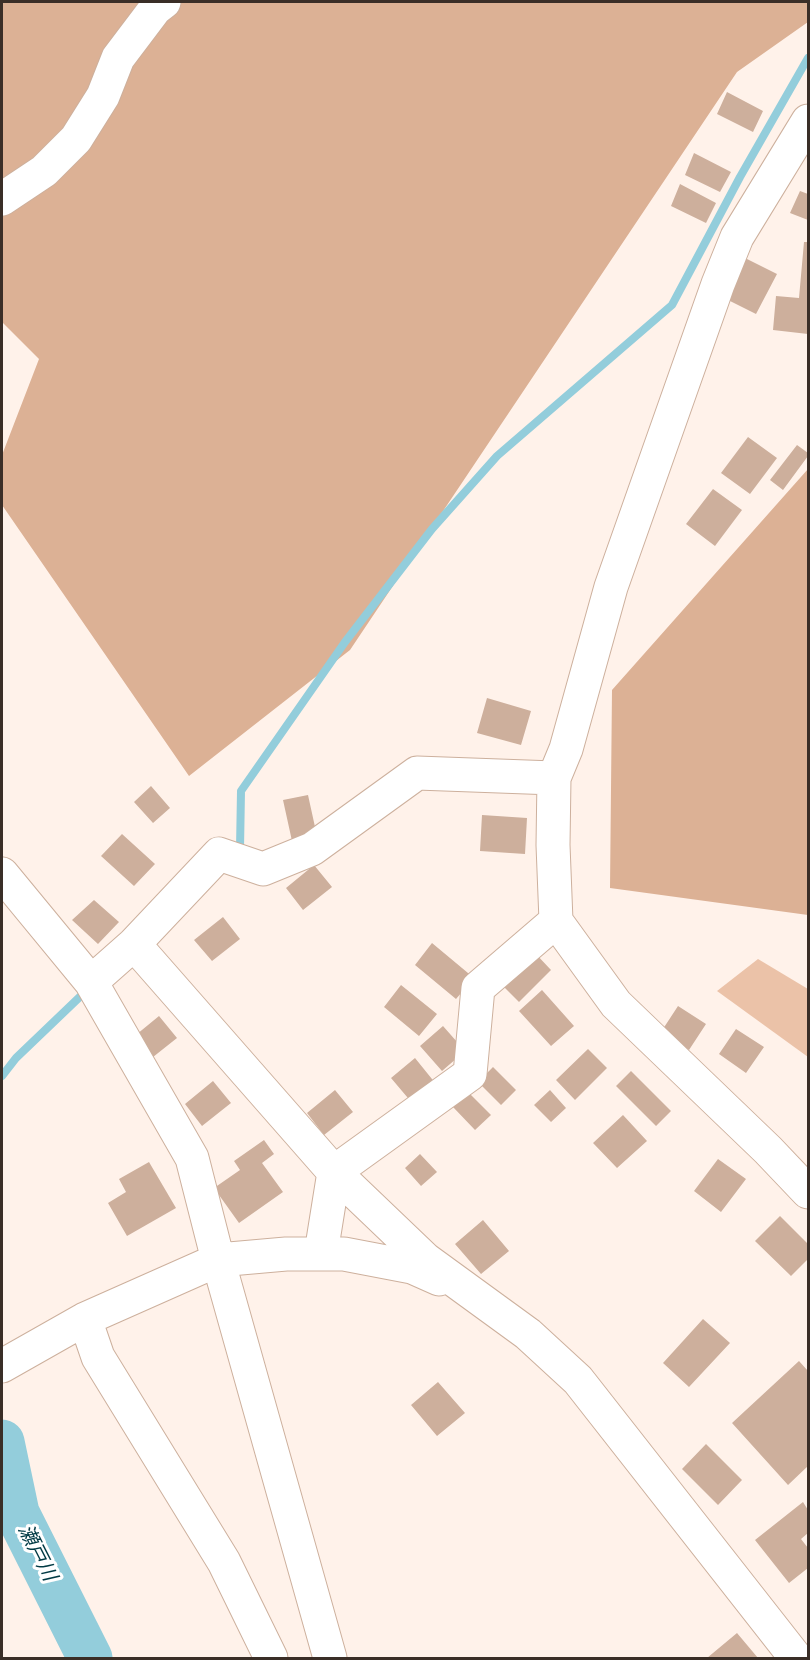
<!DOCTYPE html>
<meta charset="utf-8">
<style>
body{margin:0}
#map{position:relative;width:810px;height:1660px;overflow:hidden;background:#fff2ea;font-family:Lora,serif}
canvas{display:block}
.frame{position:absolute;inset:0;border:3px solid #3a2e27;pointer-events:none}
</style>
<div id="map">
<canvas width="810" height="1660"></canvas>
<div class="frame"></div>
</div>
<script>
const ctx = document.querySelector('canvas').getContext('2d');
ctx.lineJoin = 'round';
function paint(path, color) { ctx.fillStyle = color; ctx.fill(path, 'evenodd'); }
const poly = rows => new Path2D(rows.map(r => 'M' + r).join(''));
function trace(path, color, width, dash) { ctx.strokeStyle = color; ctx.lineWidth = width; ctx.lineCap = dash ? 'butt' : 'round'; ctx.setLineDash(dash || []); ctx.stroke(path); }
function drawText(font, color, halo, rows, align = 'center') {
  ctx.font = font + ' Lora,"Noto Sans JP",serif'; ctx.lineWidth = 6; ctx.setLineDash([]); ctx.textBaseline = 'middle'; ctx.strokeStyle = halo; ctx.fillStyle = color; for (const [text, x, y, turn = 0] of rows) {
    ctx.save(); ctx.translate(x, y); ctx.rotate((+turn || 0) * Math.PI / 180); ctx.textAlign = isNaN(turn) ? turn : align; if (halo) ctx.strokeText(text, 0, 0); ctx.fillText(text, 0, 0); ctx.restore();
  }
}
paint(poly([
 [758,959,808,989,808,1057,717,991]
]), '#ebc2a8');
paint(poly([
 [2,2,808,2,808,22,737,72,350,650,189,776,2,505,2,455,39,359,2,322],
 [808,469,808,915,610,888,612,690]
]), '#dcb195');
trace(poly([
 [237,852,240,849,241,791,345,642,432,529,497,456,672,305,740,177,808,58],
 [2,1076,16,1058,87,990]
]), '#93cddb', 8);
trace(poly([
 [2,1442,17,1513,90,1658]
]), '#93cddb', 45);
paint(poly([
 [727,92,763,111,753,132,717,114],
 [694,153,731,172,720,192,685,175],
 [680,184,716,203,706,223,671,206],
 [800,191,808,194,808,220,790,213],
 [804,242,808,242,808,334,773,330,776,296,799,298],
 [745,258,777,274,756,314,724,298],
 [748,437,777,458,750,494,721,473],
 [797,445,808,453,808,456,783,490,770,480],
 [713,489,742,510,715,546,686,524],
 [487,698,531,711,521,745,477,733],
 [151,786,170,808,153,823,134,802],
 [308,795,317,836,292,841,283,800],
 [482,815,527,818,525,854,480,851],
 [122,834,155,864,134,886,101,856],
 [314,865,332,887,303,910,286,888],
 [94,900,119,922,98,944,72,920],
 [223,917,240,939,212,961,194,940],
 [432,943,474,978,456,999,415,965],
 [535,953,551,970,519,1002,502,985],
 [401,985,437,1014,419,1036,384,1007],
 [542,990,574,1026,551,1046,519,1011],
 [678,1006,706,1024,689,1050,661,1032],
 [159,1016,177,1038,148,1061,131,1039],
 [443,1026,465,1051,442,1071,420,1046],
 [736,1029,764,1047,746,1073,719,1054],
 [588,1049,607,1068,575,1100,556,1080],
 [415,1058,436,1084,413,1104,391,1078],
 [493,1067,516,1090,501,1105,478,1082],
 [631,1071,671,1111,656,1126,616,1086],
 [213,1081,231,1103,202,1126,185,1104],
 [335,1090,353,1112,324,1135,307,1113],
 [550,1090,566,1108,551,1122,534,1105],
 [468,1092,491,1115,475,1130,453,1107],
 [623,1115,647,1141,617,1168,593,1143],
 [264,1140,274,1154,262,1163,283,1192,239,1223,214,1188,240,1170,234,1161],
 [420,1154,437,1172,421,1186,405,1168],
 [718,1159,746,1179,721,1212,694,1191],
 [149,1162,176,1208,127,1236,108,1203,126,1192,119,1179],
 [780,1216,808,1244,808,1259,791,1276,755,1241],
 [483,1220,509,1251,481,1274,455,1244],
 [703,1319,730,1343,689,1387,663,1363],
 [799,1361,808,1371,808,1466,788,1485,732,1423],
 [438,1382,465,1413,437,1436,411,1405],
 [706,1444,742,1480,718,1505,682,1469],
 [803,1502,808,1510,808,1533,801,1539,808,1548,808,1568,789,1583,755,1540],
 [737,1633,758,1658,707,1658]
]), '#cdaf9c');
const minor = poly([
 [808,121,737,237,718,284,611,587,566,749,554,778,553,845,556,921,616,1004,768,1150,808,1192],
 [2,199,44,171,76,139,103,96,118,58,155,9,164,2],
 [2,874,91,982,192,1158,218,1260,330,1658],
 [134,944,334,1172,425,1259,528,1334,578,1380,796,1658],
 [91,982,134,944,219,854,263,869,312,849,417,773,554,778],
 [321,1253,334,1172,470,1074,478,988,556,921],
 [85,1319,98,1357,224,1562,271,1658],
 [2,1366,85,1319,218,1260,286,1254,344,1254,412,1267,439,1279]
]);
trace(minor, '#cdb09d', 35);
trace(minor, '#fff', 33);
drawText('italic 20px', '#013a44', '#fff', [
 ["瀬戸川",37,1553,63]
]);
</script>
